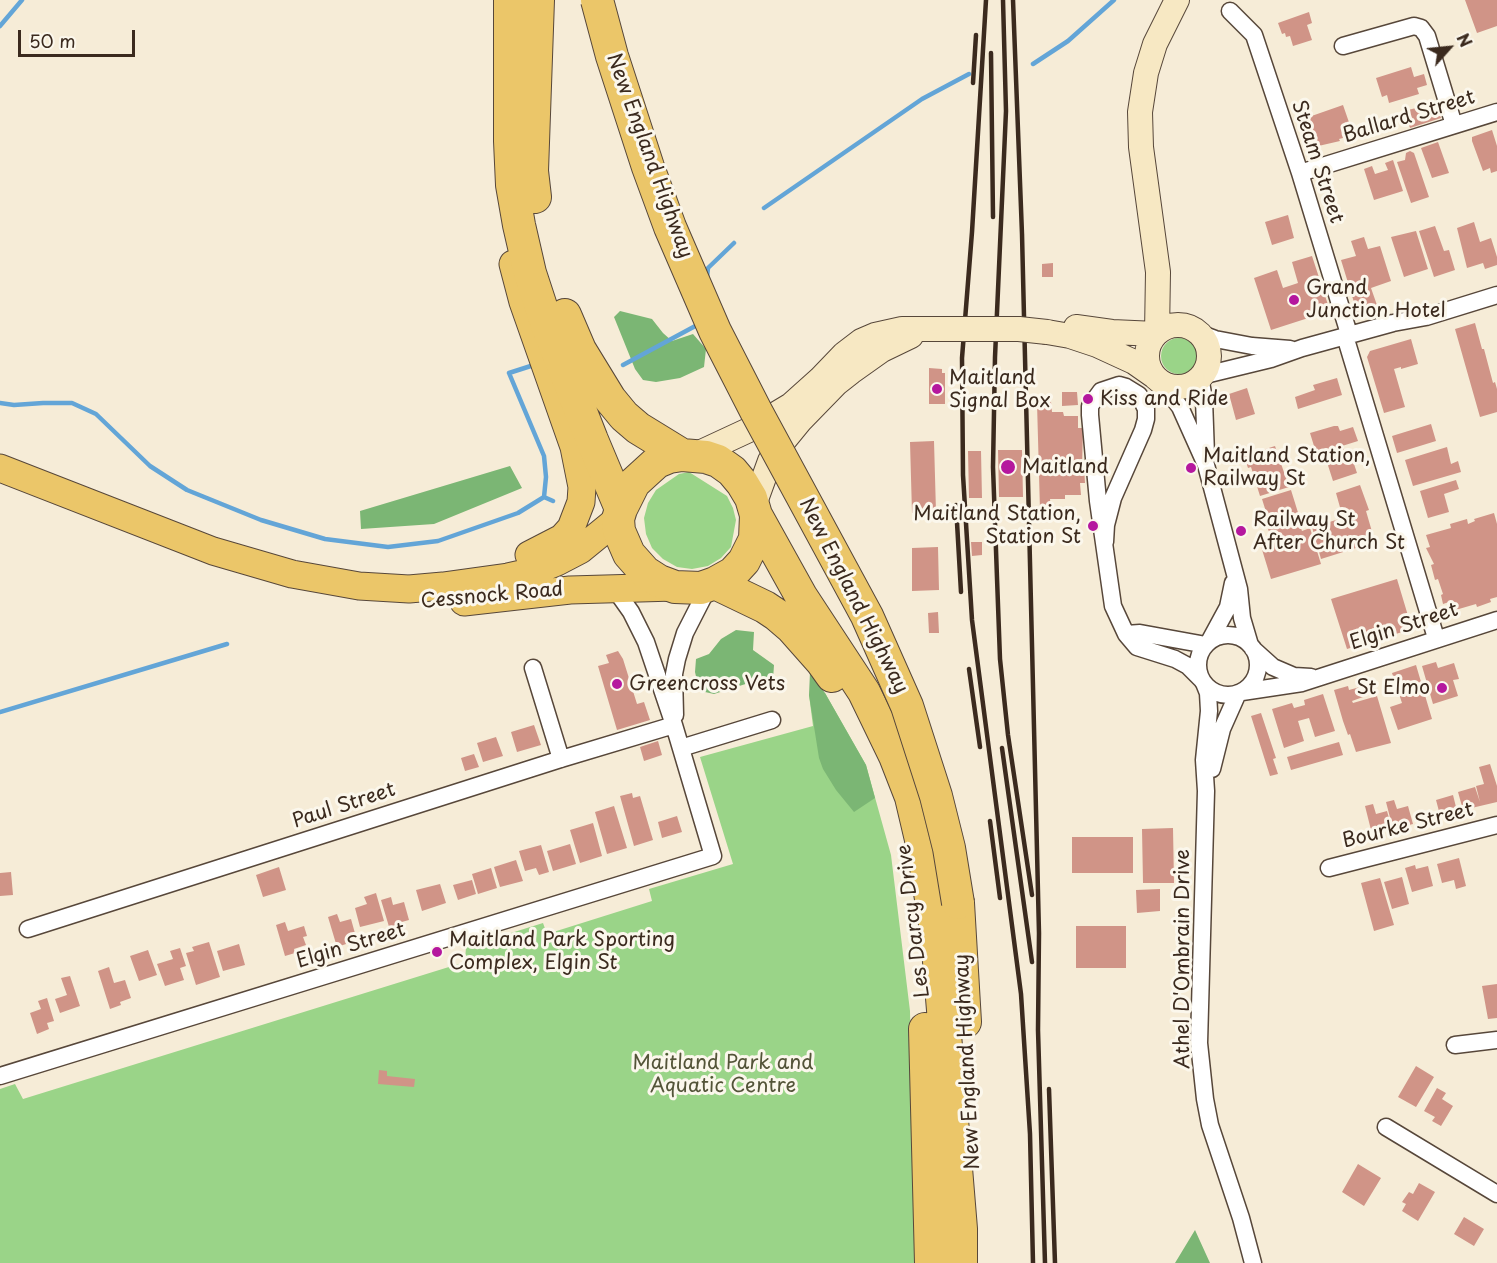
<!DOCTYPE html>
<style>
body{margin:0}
#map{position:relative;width:1497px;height:1263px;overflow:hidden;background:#f6ecd7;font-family:"Playpen Sans",sans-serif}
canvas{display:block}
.north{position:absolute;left:1419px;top:18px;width:60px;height:60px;-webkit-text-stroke:4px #fbf7ec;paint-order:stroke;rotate:63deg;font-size:16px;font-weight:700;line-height:24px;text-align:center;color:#3b2a1e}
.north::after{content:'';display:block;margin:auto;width:21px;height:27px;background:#3b2a1e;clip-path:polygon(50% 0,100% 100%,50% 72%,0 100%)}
.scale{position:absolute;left:18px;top:30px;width:117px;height:27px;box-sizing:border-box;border:3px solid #3b2a1e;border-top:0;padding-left:8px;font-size:18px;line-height:21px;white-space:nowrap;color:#3b2a1e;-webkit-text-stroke:4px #fbf7ec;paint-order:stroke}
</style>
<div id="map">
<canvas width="1497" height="1263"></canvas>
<div class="north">N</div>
<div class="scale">50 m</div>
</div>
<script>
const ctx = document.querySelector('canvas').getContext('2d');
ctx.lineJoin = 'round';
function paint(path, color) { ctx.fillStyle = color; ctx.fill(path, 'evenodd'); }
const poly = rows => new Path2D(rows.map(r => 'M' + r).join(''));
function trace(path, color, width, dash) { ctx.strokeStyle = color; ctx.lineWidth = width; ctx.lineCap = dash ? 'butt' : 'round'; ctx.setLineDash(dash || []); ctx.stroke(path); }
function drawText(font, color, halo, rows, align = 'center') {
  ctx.font = font + ' "Playpen Sans",sans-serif'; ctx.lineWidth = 6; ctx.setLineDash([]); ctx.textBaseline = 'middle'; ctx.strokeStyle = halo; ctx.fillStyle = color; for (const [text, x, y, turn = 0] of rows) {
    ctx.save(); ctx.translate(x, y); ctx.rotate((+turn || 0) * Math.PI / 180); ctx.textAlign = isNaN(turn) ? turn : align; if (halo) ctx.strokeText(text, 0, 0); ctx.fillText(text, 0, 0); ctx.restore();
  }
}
paint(poly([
 '1161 356a18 18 0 1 1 36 0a18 18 0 1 1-36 0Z',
 [689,472,727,496,733,508,736,520,731,547,721,558,708,566,692,569,677,567,663,559,652,548,646,534,644,518,648,503,656,490,679,474],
 [825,693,866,765,891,855,910,1011,916,1263,0,1263,0,1089,15,1084,23,1099,465,962,466,947,543,923,547,934,652,901,649,889,733,864,700,757,813,726,809,695]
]), '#9ad488');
paint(poly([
 [620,311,652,319,663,333,672,341,693,334,706,349,704,367,680,378,656,382,643,380,635,369,614,317],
 [510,466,522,488,434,524,361,529,360,511],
 [736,630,754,632,753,650,774,665,773,680,755,681,714,694,705,692,698,685,695,672,696,659,709,654,721,639],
 [810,672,825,693,866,765,875,798,854,812,836,790,823,769,819,758,809,695],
 [1195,1230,1210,1263,1175,1263]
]), '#7bb674');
trace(poly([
 [0,26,22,0],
 [1033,64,1068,41,1114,0],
 [764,208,922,99,969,74],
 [707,277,708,268,734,243],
 [537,364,509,373,544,456,546,477,544,497],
 [623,365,699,324],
 [0,403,14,405,43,403,72,403,96,414,150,466,187,490,261,520,325,539,388,547,438,541,518,513,544,497,553,501],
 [0,712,227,644]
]), '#63a5d7', 4.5);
paint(poly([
 [1465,0,1497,0,1497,26,1477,33],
 [1309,12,1312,23,1307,25,1312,40,1293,46,1290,36,1286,37,1285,33,1282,34,1278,23],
 [1411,67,1414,77,1424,74,1427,85,1417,88,1419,94,1389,103,1387,95,1382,97,1376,78],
 [1343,105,1352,131,1342,134,1343,138,1339,139,1340,141,1314,147,1303,119],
 [1424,106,1426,112,1438,108,1441,118,1410,128,1404,111],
 [1492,130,1497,146,1497,171,1491,173,1490,168,1483,171,1472,141,1472,137],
 [1438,142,1449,173,1432,178,1421,148],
 [1410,151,1414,153,1429,197,1411,203,1397,162,1405,160,1406,153],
 [1393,160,1403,191,1374,200,1364,169,1372,166,1375,174,1388,170,1385,163],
 [1288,215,1294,238,1272,245,1265,222],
 [1474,222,1480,242,1491,238,1497,257,1497,265,1485,269,1483,263,1467,268,1457,228],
 [1435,226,1444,251,1449,250,1455,270,1434,277,1419,231],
 [1416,231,1428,269,1404,277,1391,237],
 [1364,237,1368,249,1380,246,1391,281,1371,288,1378,308,1361,313,1357,312,1341,260,1356,256,1351,241],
 [1312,256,1330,311,1271,330,1254,278,1277,270,1283,288,1298,283,1292,262],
 [1053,263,1053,277,1042,277,1042,264],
 [1475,323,1482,349,1484,349,1493,383,1495,382,1497,389,1497,412,1480,417,1455,329],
 [1411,339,1418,364,1401,369,1401,367,1394,369,1405,407,1384,413,1367,357,1370,351],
 [929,368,942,369,942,373,945,373,945,404,929,404],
 [1337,378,1342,395,1298,409,1295,397,1315,390,1313,385],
 [1247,388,1255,414,1236,420,1229,394],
 [1062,392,1077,392,1078,405,1062,406],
 [1051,402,1052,412,1063,412,1064,416,1078,416,1078,428,1083,428,1082,468,1084,468,1085,483,1080,483,1081,495,1065,495,1065,499,1050,499,1051,510,1040,510,1037,403],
 [1431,424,1436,441,1397,453,1392,436],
 [1334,426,1338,426,1340,431,1353,427,1358,441,1342,446,1344,450,1349,449,1357,473,1333,481,1325,456,1318,459,1310,433],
 [934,441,936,512,912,513,910,442],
 [1275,446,1289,487,1260,496,1251,467,1248,468,1244,456],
 [1447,447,1451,464,1458,461,1461,472,1413,486,1405,460],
 [998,450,1022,450,1023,497,999,497],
 [968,451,981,451,982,498,969,498],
 [1456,480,1459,489,1444,494,1449,512,1428,518,1420,491],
 [1360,485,1369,510,1366,511,1375,542,1321,559,1312,527,1343,518,1336,493],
 [1291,490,1300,519,1298,520,1302,531,1310,528,1321,564,1271,579,1260,543,1272,540,1268,529,1271,528,1262,499],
 [1494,513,1497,524,1497,597,1490,599,1491,602,1477,607,1476,604,1452,611,1449,602,1443,604,1441,595,1443,594,1438,579,1435,580,1431,565,1434,564,1426,548,1430,547,1426,535,1451,528,1450,524,1467,519,1468,524,1475,521,1474,519],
 [971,542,982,542,982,555,972,556],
 [938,547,939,590,912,591,912,548],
 [1397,579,1412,629,1347,649,1331,599],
 [938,612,939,633,929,633,928,613],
 [618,651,623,659,637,704,644,702,650,720,617,730,598,666,609,663,606,655],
 [1436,662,1438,668,1454,663,1459,679,1453,680,1458,696,1433,704,1422,666],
 [1416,665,1432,719,1398,730,1390,707,1402,703,1392,673],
 [1348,686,1349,690,1360,687,1363,697,1352,701,1353,703,1377,696,1391,743,1356,752,1350,734,1348,735,1343,721,1334,690],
 [1323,694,1335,731,1315,737,1309,718,1298,721,1304,741,1284,748,1272,709,1292,703,1294,708,1305,705,1304,700],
 [1261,713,1276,758,1273,759,1278,774,1270,776,1251,716],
 [534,725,541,745,517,752,511,732],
 [496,737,503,756,483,762,477,743],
 [658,741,662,755,644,761,640,747],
 [1339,742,1343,755,1291,770,1287,757],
 [474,754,479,767,465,771,461,758],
 [1490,764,1497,786,1497,802,1463,810,1458,792,1475,787,1480,802,1476,786,1484,784,1479,767],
 [632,793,633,798,640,796,653,840,634,846,620,796],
 [1453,795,1457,811,1440,815,1436,800],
 [1394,800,1397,809,1408,806,1413,824,1393,829,1386,802],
 [1373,804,1376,814,1387,811,1392,829,1372,834,1365,806],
 [614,806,627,848,607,854,595,812],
 [677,816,682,832,662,838,658,822],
 [593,823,602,856,580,863,570,830],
 [1173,828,1174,883,1143,883,1142,829],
 [1072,837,1133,837,1133,873,1072,873],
 [570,844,576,864,553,871,547,851],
 [541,845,549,872,539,875,536,868,525,871,519,851],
 [1459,858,1466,886,1456,889,1454,880,1442,883,1437,864],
 [516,860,523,881,500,887,494,867],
 [1415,865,1416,869,1428,866,1433,886,1412,892,1405,868],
 [279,867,286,890,263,897,256,875],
 [491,868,497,888,478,894,472,874],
 [11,872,13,895,0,896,0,873],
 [1402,877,1409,904,1392,909,1384,882],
 [1380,878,1394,925,1374,931,1361,883],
 [472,880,476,894,458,900,453,885],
 [440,884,446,903,422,911,416,890],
 [1160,889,1160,911,1137,913,1136,890],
 [376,893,384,921,360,927,355,908,367,904,364,897],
 [391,897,393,905,404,902,409,920,398,923,400,927,390,930,381,900],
 [337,914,340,922,351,919,356,937,345,940,346,944,337,947,328,917],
 [285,922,288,931,304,926,307,936,303,937,306,945,294,949,295,953,285,956,276,925],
 [1076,926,1126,926,1126,968,1076,968],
 [209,942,220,977,196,985,186,953,194,951,192,947],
 [239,944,245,965,223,971,217,951],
 [180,948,186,966,180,968,184,980,165,986,157,964,173,959,170,951],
 [148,950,157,975,139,981,130,956],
 [109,967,114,983,125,980,131,998,120,1002,121,1005,110,1009,98,971],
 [70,976,80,1006,60,1013,55,999,67,995,61,978],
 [1497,984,1497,1018,1488,1019,1482,986],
 [47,998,54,1021,47,1023,49,1029,37,1034,30,1013,41,1009,38,1001],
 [1416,1066,1434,1077,1416,1107,1398,1097],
 [379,1070,387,1071,387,1076,415,1079,414,1087,378,1084],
 [1437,1088,1446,1093,1442,1099,1453,1106,1441,1126,1432,1121,1435,1117,1424,1111],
 [1358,1164,1381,1178,1364,1206,1342,1192],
 [1419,1183,1435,1192,1418,1221,1402,1211,1406,1204,1402,1202,1409,1192,1413,1194],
 [1464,1217,1484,1229,1474,1246,1454,1234]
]), '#d09487');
const street = poly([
 [1230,11,1254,35,1300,173,1349,334],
 [1343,46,1414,26,1421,28,1427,36,1454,125],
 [1300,173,1497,112],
 [1199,333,1215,339,1252,346,1290,349],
 [1345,336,1436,638],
 [1201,376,1271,359,1302,348,1393,323,1426,317,1497,295],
 [1200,377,1204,399,1206,455],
 [1159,380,1180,407,1206,465,1239,589,1242,618,1250,645],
 [1105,542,1106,525,1113,498,1143,430,1146,419,1146,409,1139,395,1126,387,1119,385,1101,391,1090,406,1090,415,1098,501,1113,606,1126,634,1137,647,1175,659,1188,666,1202,680],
 [1126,634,1140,633,1206,645],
 '1198 665a30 30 0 1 1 60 0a30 30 0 1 1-60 0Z',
 [1209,642,1228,607,1233,583],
 [1253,649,1273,667,1294,676,1311,677],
 [533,668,561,759],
 [1204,683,1208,693,1209,711,1204,760,1206,791,1199,1043,1205,1099,1210,1125,1241,1218,1253,1263],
 [1242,692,1302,683,1497,620],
 [675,715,674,674,677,659,685,633,709,586],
 [681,748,772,720],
 [1212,769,1222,729,1238,693],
 [1329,868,1497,825],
 [28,929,561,759,674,725],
 [1455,1045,1497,1040],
 [0,1076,713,856,674,725,646,642,631,612,614,588],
 [1386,1127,1497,1194]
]);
const secondary = poly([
 '1147 356a31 31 0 1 1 62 0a31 31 0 1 1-62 0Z',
 [1076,327,1112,332,1156,334],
 [1047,332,1070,336,1097,345,1134,362,1154,376],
 [1157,333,1158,272,1141,147,1140,112,1146,73,1155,44,1177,0],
 [695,455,751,429,791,405,820,379,844,354,861,341,875,335,902,329,945,329],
 [754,505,770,461,782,443,800,421,837,383,851,372,882,350,911,336]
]);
const primary = poly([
 [513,264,523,302,574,447,582,487,581,502,571,528,562,538,529,555],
 [0,468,213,551,292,574,359,586,409,589,443,586,508,577,535,571,557,562,580,550,618,519],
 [464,602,570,590,675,587]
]);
const highway = poly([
 [510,0,510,141,512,185,519,225,530,273,547,325,592,440,621,509],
 [535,197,532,171,538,0],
 [565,315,580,350,610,399,624,416,638,428,682,455],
 [682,455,706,457,718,461,732,471,742,483,751,498,756,515,755,539,744,561,733,573,715,583,701,588,675,587,659,581,645,572,629,554,619,531,618,519,621,509,634,483,657,462,669,457,682,455],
 [756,515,801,596,864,692,895,756,911,797,923,848,937,937,961,1229,961,1263],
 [715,583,765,607,777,615,791,627,822,662,832,676],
 [958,903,965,1022],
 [925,1029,931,1263]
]);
trace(street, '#57473a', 19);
trace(secondary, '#57473a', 26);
trace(primary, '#57473a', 29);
trace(highway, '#57473a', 34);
trace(street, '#fff', 16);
trace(secondary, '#f7e8c3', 24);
trace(primary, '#ebc669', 27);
trace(highway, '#ebc669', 32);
trace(poly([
 [986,0,972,232,962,358,963,475,972,620,1021,994,1030,1134,1033,1263],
 [1003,0,1006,111,995,357,993,467,997,578,1000,659,1008,735,1032,895],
 [1013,0,1022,234,1039,933,1038,1030,1045,1263],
 [991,53,993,217],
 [973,83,976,35],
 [956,505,961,592],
 [969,669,980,747],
 [1002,748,1032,962],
 [990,821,1000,898],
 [1049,1089,1055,1263]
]), '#3b2a1e', 4.5);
const secondaryBridge = poly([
 [945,329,1019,329,1047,332]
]);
const highwayBridge = poly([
 [597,0,612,56,648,167,670,227,715,331,756,411,867,616,907,706,936,796,949,848,958,903]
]);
trace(secondaryBridge, '#57473a', 26, []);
trace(highwayBridge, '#57473a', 34, []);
trace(secondaryBridge, '#f7e8c3', 24);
trace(highwayBridge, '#ebc669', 32);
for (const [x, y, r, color] of [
 [1294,300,6,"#b5179e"],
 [937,389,6,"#b5179e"],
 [1088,399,6,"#b5179e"],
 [1008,467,8,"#b5179e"],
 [1191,468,6,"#b5179e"],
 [1093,526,6,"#b5179e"],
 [1241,531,6,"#b5179e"],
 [617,684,6,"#b5179e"],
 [1442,688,6,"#b5179e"],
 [437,952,6,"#b5179e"]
]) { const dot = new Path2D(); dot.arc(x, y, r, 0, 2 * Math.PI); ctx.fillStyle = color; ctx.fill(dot); trace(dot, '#fbf7ec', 2); }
drawText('20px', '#3b2a1e', '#fbf7ec', [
 ["Ballard Street",1409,117,-17],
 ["New England Highway",649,156,70],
 ["Steam Street",1317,162,72],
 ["Cessnock Road",492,596,-5],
 ["New England Highway",853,596,63],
 ["Elgin Street",1404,627,-18],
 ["Paul Street",344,806,-18],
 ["Bourke Street",1408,826,-14],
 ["Les Darcy Drive",914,921,-97],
 ["Elgin Street",351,946,-17],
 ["Athel D'Ombrain Drive",1183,959,-90],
 ["New England Highway",968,1062,-93]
]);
drawText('20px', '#3b2a1e', '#fbf7ec', [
 ["Grand",1306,288],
 ["Junction Hotel",1306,311],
 ["Maitland",949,378],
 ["Signal Box",949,401],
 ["Kiss and Ride",1100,399],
 ["Maitland Station,",1203,456],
 ["Railway St",1203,479],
 ["Maitland",1022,467],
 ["Maitland Station,",1081,514,"right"],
 ["Station St",1081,537,"right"],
 ["Railway St",1253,520],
 ["After Church St",1253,543],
 ["Greencross Vets",629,684],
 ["St Elmo",1430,688,"right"],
 ["Maitland Park Sporting",449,940],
 ["Complex, Elgin St",449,963]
], 'left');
drawText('20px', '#535438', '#fbf7ec', [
 ["Maitland Park and",723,1063],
 ["Aquatic Centre",723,1086]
]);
</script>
